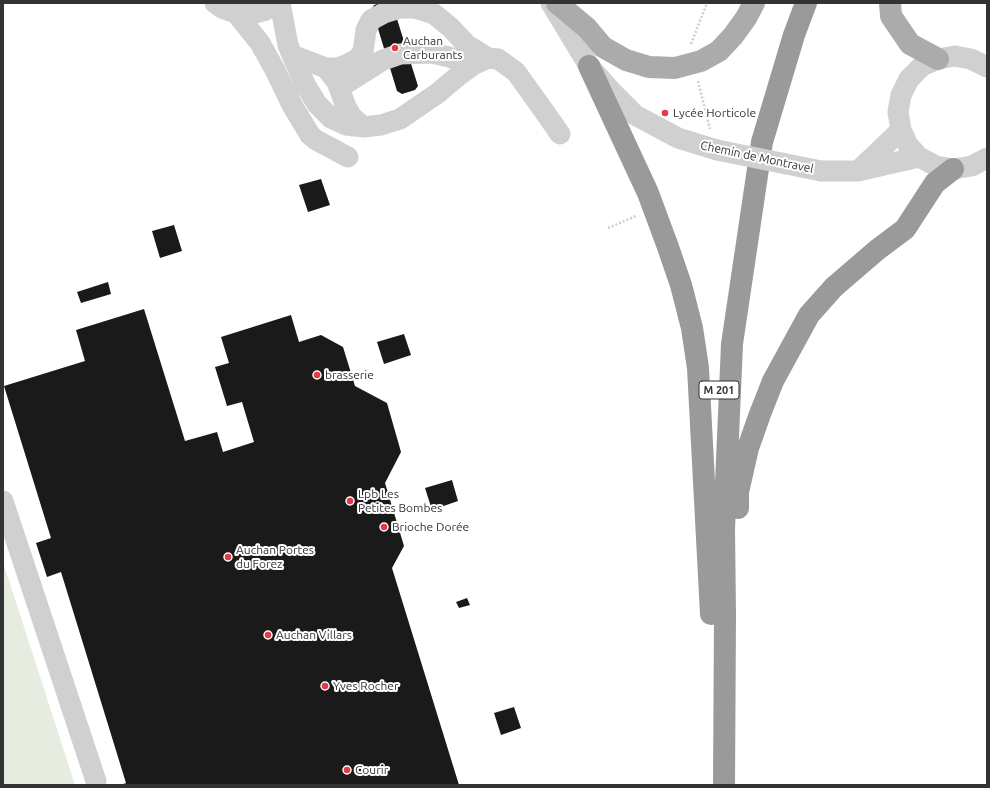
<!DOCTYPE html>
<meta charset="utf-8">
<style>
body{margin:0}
#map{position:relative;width:990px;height:788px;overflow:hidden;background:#fff;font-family:Ubuntu,sans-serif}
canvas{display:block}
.frame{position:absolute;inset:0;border:4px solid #333;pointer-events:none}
</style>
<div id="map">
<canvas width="990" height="788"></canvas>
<div class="frame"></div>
</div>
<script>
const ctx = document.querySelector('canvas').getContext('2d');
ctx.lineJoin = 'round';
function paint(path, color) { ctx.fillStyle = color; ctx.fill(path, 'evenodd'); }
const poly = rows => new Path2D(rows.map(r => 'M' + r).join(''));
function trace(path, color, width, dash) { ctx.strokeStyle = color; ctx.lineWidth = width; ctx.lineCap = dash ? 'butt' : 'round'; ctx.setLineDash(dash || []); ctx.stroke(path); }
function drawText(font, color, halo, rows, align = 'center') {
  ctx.font = font + ' Ubuntu,sans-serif'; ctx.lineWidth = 4; ctx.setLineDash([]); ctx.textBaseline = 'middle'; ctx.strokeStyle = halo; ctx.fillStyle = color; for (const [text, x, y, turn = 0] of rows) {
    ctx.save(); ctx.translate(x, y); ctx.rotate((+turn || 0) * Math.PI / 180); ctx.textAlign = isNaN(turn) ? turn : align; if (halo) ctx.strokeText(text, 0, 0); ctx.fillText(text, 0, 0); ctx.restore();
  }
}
paint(poly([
 [3,562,75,785,3,785]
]), '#e6ecdf');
paint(poly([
 [381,3,392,3,418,86,415,90,402,94,397,91,372,9,374,5],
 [321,179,330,205,308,212,299,185],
 [174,225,182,251,160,258,152,231],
 [108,282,111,294,81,303,77,292],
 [144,309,185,441,217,432,223,452,254,442,242,402,227,406,215,367,229,363,221,337,291,315,299,342,321,335,343,347,355,386,387,403,401,452,385,483,404,546,392,568,459,785,121,785,126,783,61,572,47,577,36,543,51,538,4,386,85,361,76,330],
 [404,334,411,355,384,364,377,342],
 [452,480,458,501,432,510,425,488],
 [467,598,470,605,459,608,456,602],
 [514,707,521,728,501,735,494,713]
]), '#1a1a1a');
trace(poly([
 [691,44,707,3],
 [698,81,710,129],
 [608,228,636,216]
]), '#cdcdcd', 2.5, [2, 2]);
trace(poly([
 [215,3,222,8,236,13,251,14,266,10,277,3],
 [280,3,288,45,292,55,306,86,317,104,331,118,346,125,364,127,381,125,400,119,438,93,458,76,473,65,488,58,498,59,516,72,544,111,560,134],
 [551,3,589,66,612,92,635,115,678,138,717,150],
 [236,13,260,43,275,70,292,105,310,135,316,140,348,157],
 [292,55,326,68,337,68,346,65,357,59,363,52,366,30,371,20,384,13,400,8,415,8,434,14,450,27,467,45,488,58],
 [987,67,971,59,955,56,938,59,922,66,909,79,901,95,898,112,901,130,908,145,919,157,936,166,953,169,972,166,987,158],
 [326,68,337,82,342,83,348,82,383,60,400,54,432,53,449,57,473,65],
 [337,82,346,107,352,117,364,127],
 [821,171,858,171,919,157],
 [858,171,901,130],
 [3,501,96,781]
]), '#d0d0d0', 21);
trace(poly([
 [557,3,587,28,603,47,626,60,649,67,675,68,701,61,719,51,733,36,746,18,754,3],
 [890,3,891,16,910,44,938,59]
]), '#ababab', 22);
trace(poly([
 [589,66,648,193,668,247,681,285,692,328,698,368,711,614],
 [738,508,738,492,748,448,760,414,773,381,809,315,834,287,877,250,905,229,935,183,953,169],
 [724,785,725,615,724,529,732,344,762,142,794,35,806,3]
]), '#9a9a9a', 22);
trace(poly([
 [717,150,821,171]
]), '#d0d0d0', 21);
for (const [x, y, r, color] of [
 [395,48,4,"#e63946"],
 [665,113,4,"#e63946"],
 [317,375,4,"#e63946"],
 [350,501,4,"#e63946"],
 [384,527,4,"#e63946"],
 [228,557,4,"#e63946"],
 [268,635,4,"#e63946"],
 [325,686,4,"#e63946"],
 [347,770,4,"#e63946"]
]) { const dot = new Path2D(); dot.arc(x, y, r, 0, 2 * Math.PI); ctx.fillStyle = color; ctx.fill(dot); trace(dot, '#fff', 1.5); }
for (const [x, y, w] of [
 [719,390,40]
]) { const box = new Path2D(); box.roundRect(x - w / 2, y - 9, w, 18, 3); ctx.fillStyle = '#fff'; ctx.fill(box); trace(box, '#333', 1); }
drawText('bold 11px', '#333', null, [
 ["M 201",719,390]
]);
drawText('12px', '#333', '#fff', [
 ["Auchan",403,41],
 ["Carburants",403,55],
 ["Lycée Horticole",673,113],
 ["brasserie",325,375],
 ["Lpb Les",358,494],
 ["Petites Bombes",358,508],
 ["Brioche Dorée",392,527],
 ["Auchan Portes",236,550],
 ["du Forez",236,564],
 ["Auchan Villars",276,635],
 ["Yves Rocher",333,686],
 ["Courir",355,770]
], 'left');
drawText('12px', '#333', '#fff', [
 ["Chemin de Montravel",757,157,12]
]);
</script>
